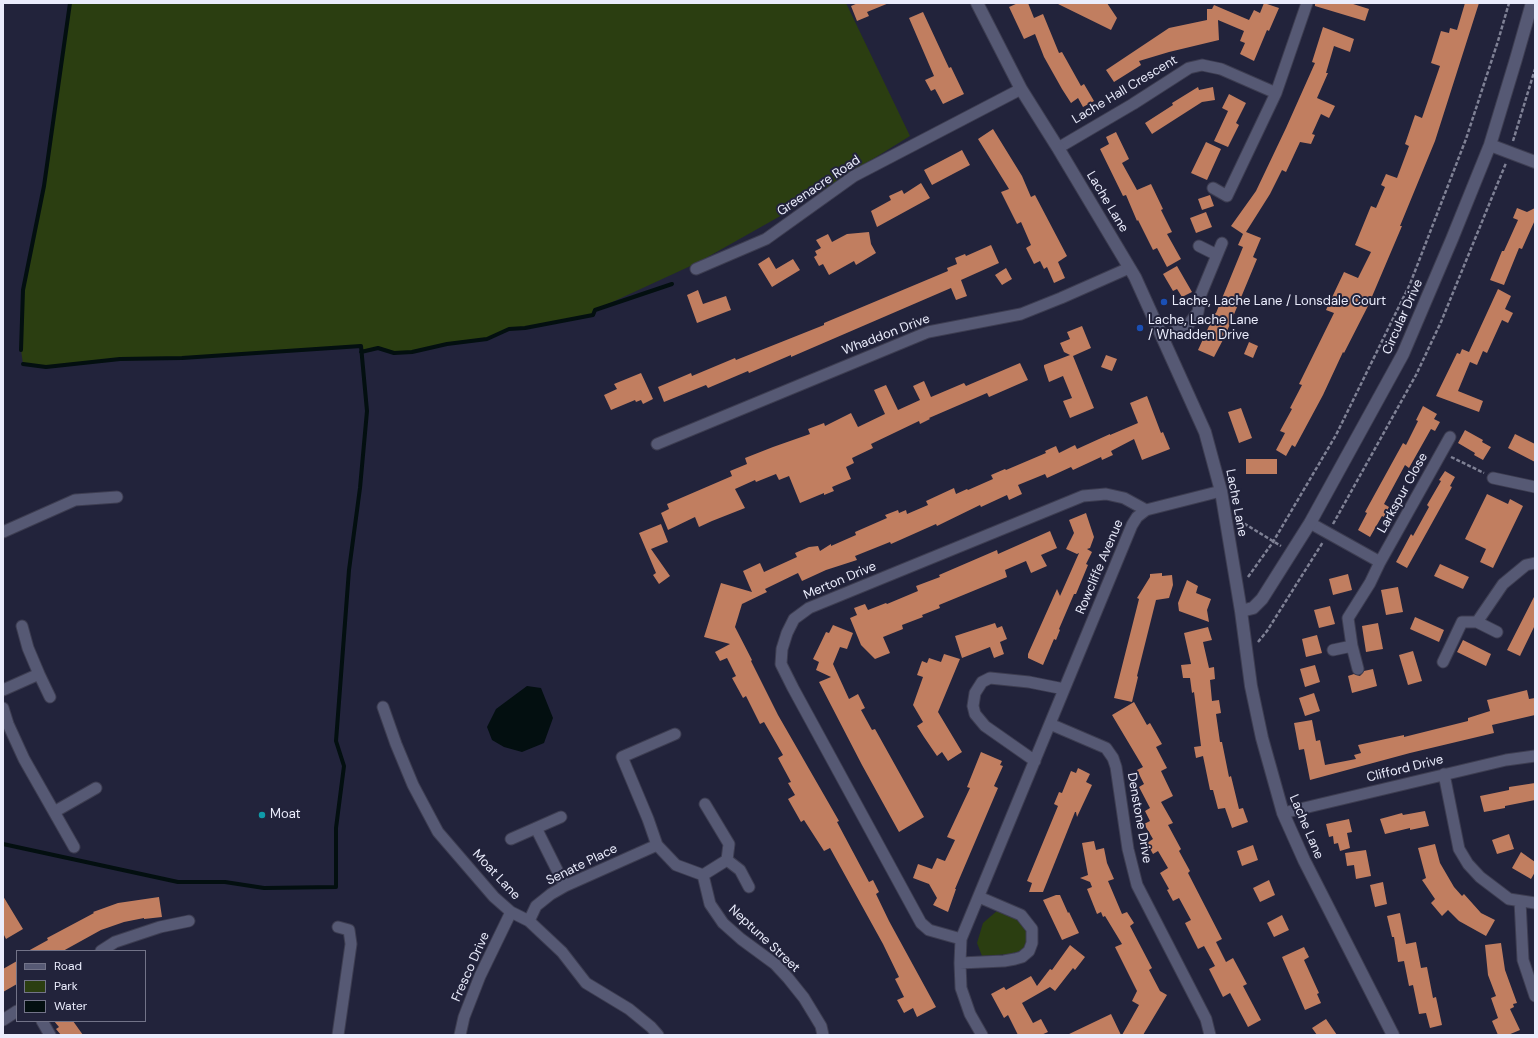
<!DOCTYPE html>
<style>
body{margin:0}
#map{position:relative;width:1538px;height:1038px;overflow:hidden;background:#22233b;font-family:"DM Sans",sans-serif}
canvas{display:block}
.frame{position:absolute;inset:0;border:4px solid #eaecfc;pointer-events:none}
.legend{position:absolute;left:16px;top:950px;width:130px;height:72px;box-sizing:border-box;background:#22233b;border:1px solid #727388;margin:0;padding:5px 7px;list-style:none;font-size:12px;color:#eaecfc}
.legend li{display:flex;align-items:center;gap:8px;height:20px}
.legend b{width:20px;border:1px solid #727388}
</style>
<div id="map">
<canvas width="1538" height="1038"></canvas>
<div class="frame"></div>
<ul class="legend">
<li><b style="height:5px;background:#565974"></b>Road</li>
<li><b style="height:11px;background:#2b3e11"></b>Park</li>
<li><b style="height:11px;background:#030f10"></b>Water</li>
</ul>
</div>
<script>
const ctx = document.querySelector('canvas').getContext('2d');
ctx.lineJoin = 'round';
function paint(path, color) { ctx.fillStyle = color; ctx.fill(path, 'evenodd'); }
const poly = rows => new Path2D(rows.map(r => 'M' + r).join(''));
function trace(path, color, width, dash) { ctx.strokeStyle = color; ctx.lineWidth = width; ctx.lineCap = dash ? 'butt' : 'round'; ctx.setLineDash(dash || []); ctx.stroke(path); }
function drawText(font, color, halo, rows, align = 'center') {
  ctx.font = font + ' "DM Sans",sans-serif'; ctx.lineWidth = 4; ctx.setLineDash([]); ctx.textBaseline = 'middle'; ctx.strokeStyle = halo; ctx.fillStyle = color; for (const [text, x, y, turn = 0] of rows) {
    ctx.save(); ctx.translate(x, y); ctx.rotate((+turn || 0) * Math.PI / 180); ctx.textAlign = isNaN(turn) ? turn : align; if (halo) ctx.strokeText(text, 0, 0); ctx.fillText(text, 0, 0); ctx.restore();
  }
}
paint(poly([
 [70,3,846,3,910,136,784,214,697,263,595,310,593,315,525,328,509,329,487,339,447,344,412,352,394,353,378,348,361,352,360,346,182,358,120,359,46,367,23,364,21,350,23,290,44,186],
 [998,910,1016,918,1022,923,1029,931,1029,938,1025,947,1020,951,1010,954,982,956,977,943,983,923]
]), '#2b3e11');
paint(poly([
 [527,686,541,688,553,718,544,743,522,752,504,747,492,740,487,727,496,709]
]), '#030f10');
trace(poly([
 [21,350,23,290,44,186,70,3],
 [361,352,378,348,394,353,412,352,447,344,487,339,509,329,525,328,593,315,595,310,672,284],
 [3,844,178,882,225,882,264,888,336,887,336,828,344,766,336,741,349,570,360,488,367,411,361,346,182,358,120,359,46,367,23,364]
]), '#030f10', 4);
paint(poly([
 [858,3,889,3,867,12,869,16,857,21,851,6],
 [1018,3,1028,3,1034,18,1043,14,1059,53,1062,52,1081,86,1084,84,1094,101,1083,107,1078,98,1071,103,1062,89,1044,57,1035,34,1024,39,1009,7],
 [1056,3,1107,3,1117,18,1111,30],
 [1264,3,1279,8,1269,31,1267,30,1254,61,1240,54,1245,43,1240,41,1244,31,1218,20,1219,40,1169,52,1139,61,1141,65,1114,82,1106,70,1169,28,1207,20,1207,9,1212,9,1214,5,1249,20,1254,10,1260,13],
 [1315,3,1350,3,1369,9,1365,21,1315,6],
 [1465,3,1479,3,1435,141,1400,226,1402,226,1368,306,1344,353,1343,352,1323,395,1295,447,1292,445,1286,456,1276,450,1285,433,1280,431,1292,409,1290,408,1302,385,1299,384,1334,313,1326,310,1344,272,1358,278,1371,252,1355,245,1371,206,1376,208,1385,187,1381,185,1386,174,1397,178,1409,146,1405,144,1415,115,1422,118,1440,66,1431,63,1441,31,1449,33,1450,28,1457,30],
 [923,12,949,68,951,67,964,94,943,104,935,89,931,91,925,80,934,76,909,18],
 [1323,27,1354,39,1350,52,1334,46,1326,73,1328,73,1317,98,1335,106,1329,118,1321,114,1312,134,1315,135,1311,144,1300,142,1286,172,1282,170,1270,194,1246,232,1261,238,1253,257,1257,259,1225,336,1214,357,1198,350,1215,313,1216,313,1243,247,1238,245,1243,234,1231,226,1256,191,1286,128,1315,63,1312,62],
 [1198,87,1199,90,1213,87,1215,100,1202,102,1152,134,1145,123,1173,105,1172,103],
 [1229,94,1246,103,1236,123,1239,125,1228,147,1214,141,1228,111,1222,108],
 [993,129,1022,176,1031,197,1035,195,1067,256,1058,262,1065,278,1054,283,1047,267,1044,269,1040,261,1034,264,1026,248,1031,245,1021,222,1017,224,1001,192,1009,189,978,139],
 [1116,132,1129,159,1122,163,1137,190,1151,184,1163,209,1161,210,1172,232,1167,234,1181,259,1167,267,1157,248,1153,250,1138,220,1137,221,1126,195,1123,196,1100,149,1109,144,1106,137],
 [1206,142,1221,149,1207,180,1191,173],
 [962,150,970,165,932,185,924,170],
 [921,183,930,198,877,227,871,211,891,200,889,196,902,190,904,194],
 [1210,195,1214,206,1202,210,1198,199],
 [1517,208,1527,212,1535,208,1535,220,1522,249,1519,248,1504,285,1490,280,1502,251,1504,251,1518,220,1513,218],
 [1206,212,1212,227,1196,233,1190,218],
 [869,232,871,244,876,253,856,265,854,261,829,275,823,264,819,266,814,257,817,255,815,251,821,248,816,240,828,234,832,242,847,234],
 [991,245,999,263,961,280,967,296,956,300,951,288,791,357,791,355,749,373,748,371,708,388,706,385,664,402,658,387,691,373,692,376,735,358,736,360,824,325,824,323,948,271,947,268,957,264,955,258,965,254,966,256],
 [769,257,776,269,793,259,800,270,772,287,758,264],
 [1177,266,1192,292,1182,297,1177,289,1173,291,1163,274],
 [1006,268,1012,279,1002,285,995,275],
 [1498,289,1511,296,1505,309,1513,313,1508,323,1502,320,1487,353,1483,351,1477,365,1470,362,1458,391,1483,401,1479,412,1436,396,1457,353,1460,354,1462,349,1469,352],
 [698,290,703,304,726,296,731,310,697,323,687,295],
 [1082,326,1091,348,1073,356,1094,408,1070,418,1063,401,1072,398,1063,376,1049,382,1044,367,1044,365,1070,355,1064,352,1060,343,1070,339,1067,332],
 [1249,342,1258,346,1253,358,1244,354],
 [1106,355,1117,359,1112,371,1101,367],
 [1020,363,1028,380,989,397,987,393,929,418,930,419,920,424,919,421,871,444,873,448,852,458,854,463,846,467,851,479,832,487,834,491,824,495,824,493,800,503,789,476,779,480,776,474,756,482,755,480,735,489,745,508,712,521,699,527,695,517,668,530,661,513,669,509,667,504,732,476,730,471,747,464,745,458,773,447,810,434,808,429,824,423,825,426,851,413,858,427,885,414,874,390,886,385,898,410,920,400,913,386,924,381,931,397,964,383,966,386],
 [641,373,653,399,643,404,641,400,636,402,635,400,611,410,604,395,617,389,614,384],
 [1147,396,1161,433,1163,432,1170,449,1142,460,1134,439,1111,451,1113,455,1102,460,1101,457,1073,470,1071,467,1047,478,1045,474,1018,485,1022,494,1009,500,1007,495,981,507,980,505,937,526,936,524,891,544,890,542,855,556,857,560,826,570,802,581,798,573,765,589,767,592,742,604,735,627,752,660,751,661,778,715,839,821,837,822,869,882,873,880,879,892,876,894,889,921,936,1007,917,1017,913,1008,904,1013,897,1000,904,997,895,979,899,977,883,944,830,848,824,851,804,820,801,822,788,799,795,795,788,783,791,782,778,758,783,755,764,722,760,724,746,696,743,698,732,678,736,676,727,658,720,661,715,652,730,644,704,637,721,583,752,592,743,571,760,563,764,572,797,557,795,553,809,547,818,546,820,551,831,544,831,546,856,535,855,532,887,518,885,515,898,510,899,513,906,510,907,514,928,505,926,501,954,488,956,494,967,489,968,490,993,479,991,475,1005,469,1006,470,1046,453,1045,451,1056,446,1059,453,1075,445,1077,449,1110,434,1110,435,1138,423,1130,403],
 [1423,406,1437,414,1434,419,1440,422,1435,431,1431,429,1409,468,1405,465,1384,504,1389,507,1384,517,1382,516,1370,537,1358,530,1367,513,1365,512,1403,443,1406,445,1418,421,1416,420],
 [1241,408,1252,438,1239,443,1228,412],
 [1465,430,1483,440,1482,442,1491,447,1483,460,1474,455,1475,453,1458,443],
 [1515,434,1535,444,1535,462,1508,448],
 [1246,459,1277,459,1277,474,1246,474],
 [1445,471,1455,477,1450,486,1452,487,1407,568,1396,562,1411,534,1413,536,1429,507,1427,505,1441,481,1439,480],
 [1487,494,1508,504,1510,499,1523,506,1493,568,1480,562,1486,549,1465,539],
 [1086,513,1094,537,1090,548,1087,549,1092,552,1086,564,1088,565,1076,594,1074,594,1059,629,1060,630,1056,640,1054,639,1043,665,1028,658,1028,654,1057,589,1060,596,1079,553,1077,554,1066,549,1074,533,1069,520],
 [661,524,668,542,651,549,670,576,659,584,653,575,656,573,639,533],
 [1050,531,1057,548,1041,555,1047,566,1031,573,1026,561,1005,570,1007,577,939,605,940,608,922,615,923,617,902,625,903,629,883,637,890,653,875,659,861,645,850,618,857,615,854,608,865,604,868,610,886,603,887,604,918,591,916,586,940,577,939,575,997,550,998,554],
 [1440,564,1469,577,1463,589,1434,576],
 [1162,573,1162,576,1172,575,1173,585,1169,598,1156,600,1137,676,1138,677,1132,702,1114,698,1139,599,1137,598,1150,577,1150,574],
 [1348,574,1352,590,1333,595,1329,579],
 [1187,580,1198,586,1196,593,1211,599,1207,610,1209,622,1179,611,1178,603],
 [1398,587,1403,612,1386,615,1381,590],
 [1535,595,1535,625,1520,656,1507,650],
 [1330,606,1335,624,1319,628,1314,610],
 [1415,617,1444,630,1439,642,1410,629],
 [995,623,997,628,1002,626,1007,639,1000,642,1004,654,994,658,990,647,962,658,955,636],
 [1378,623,1383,649,1366,652,1362,626],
 [833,625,853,633,847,649,840,647,833,664,849,699,858,694,865,708,861,710,872,730,875,729,924,817,899,832,862,765,819,682,831,677,816,670,819,662,813,659,826,632,829,633],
 [1208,627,1212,640,1203,642,1209,668,1214,667,1215,679,1210,680,1212,701,1219,700,1221,713,1216,714,1220,742,1222,742,1229,777,1231,776,1239,809,1243,808,1248,822,1232,828,1225,808,1218,809,1213,790,1210,790,1203,756,1196,758,1194,747,1201,746,1194,692,1192,693,1190,678,1183,678,1181,665,1191,664,1184,633],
 [1317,635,1322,653,1306,657,1302,639],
 [1463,640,1491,654,1486,666,1457,652],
 [1413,651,1422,681,1408,685,1399,655],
 [944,654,960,659,938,712,962,752,948,761,942,752,937,756,924,737,917,726,923,722,913,705,923,677,917,675,922,661,927,663,929,658,941,662],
 [1315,665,1320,682,1305,687,1300,669],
 [1373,669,1377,686,1352,693,1348,676,1354,674,1360,676,1364,671],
 [1527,690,1529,699,1535,698,1535,715,1492,725,1494,733,1410,753,1310,780,1304,749,1299,750,1294,723,1312,720,1316,741,1320,740,1325,765,1356,759,1354,755,1361,753,1358,745,1404,735,1404,737,1468,721,1468,718,1490,711,1487,700],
 [1314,693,1320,711,1305,716,1299,698],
 [1134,702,1147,725,1150,723,1162,744,1156,747,1167,768,1161,771,1173,796,1161,802,1173,823,1168,825,1181,849,1179,851,1190,871,1188,873,1222,939,1216,942,1226,962,1233,958,1247,984,1243,986,1261,1020,1248,1027,1230,993,1223,997,1209,969,1215,966,1204,946,1198,949,1185,923,1191,920,1179,898,1173,901,1167,890,1169,889,1160,873,1168,868,1158,851,1153,854,1147,843,1153,839,1144,824,1150,821,1145,811,1150,808,1139,787,1144,784,1137,770,1143,767,1112,715],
 [981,752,1002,761,1000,765,1003,766,994,786,998,788,955,889,956,889,948,912,933,905,937,898,929,884,913,878,918,864,932,869,937,858,945,861,955,840,947,837,970,788,967,787],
 [1078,768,1090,774,1086,782,1092,785,1077,817,1076,812,1075,812,1043,892,1029,892,1032,883,1027,881,1058,806,1054,804,1059,792,1062,793,1071,771,1076,773],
 [1535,783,1535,800,1505,806,1505,808,1484,812,1480,796,1509,790,1509,787],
 [1425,811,1429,826,1410,830,1410,828,1385,834,1380,819,1402,813,1403,815],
 [1349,819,1352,832,1347,833,1350,848,1340,851,1338,843,1334,844,1333,836,1329,837,1326,824],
 [1509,834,1514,849,1497,854,1492,840],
 [1094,841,1096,850,1104,848,1107,863,1114,879,1108,881,1122,914,1127,912,1134,923,1130,926,1152,968,1149,970,1160,991,1167,995,1143,1035,1122,1035,1139,1005,1132,1001,1137,991,1115,947,1122,944,1105,916,1103,917,1101,912,1097,914,1087,889,1092,887,1090,882,1080,878,1088,875,1082,843],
 [1435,844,1440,863,1454,887,1462,896,1464,894,1481,913,1495,920,1486,936,1459,921,1448,910,1442,916,1431,903,1435,899,1422,880,1426,878,1418,848],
 [1253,845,1258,860,1242,866,1237,851],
 [1366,850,1371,876,1356,879,1354,865,1347,866,1345,853],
 [1521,852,1535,862,1535,872,1531,879,1512,868],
 [1269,880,1275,895,1260,902,1253,888],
 [1383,882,1387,904,1375,907,1370,885],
 [1056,895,1060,895,1068,913,1069,912,1079,933,1062,940,1043,900],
 [3,896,23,929,6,939,3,933],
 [159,897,162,917,144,919,144,918,124,922,101,930,63,951,28,951,48,940,47,938,94,913,93,912,118,903],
 [1400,913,1406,944,1416,942,1421,968,1427,967,1433,998,1436,997,1442,1025,1430,1028,1426,1013,1419,1014,1413,985,1409,986,1404,961,1398,962,1394,937,1392,937,1387,916],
 [1282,915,1289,930,1274,937,1267,923],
 [1501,943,1505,970,1517,1003,1513,1004,1514,1007,1510,1009,1520,1030,1508,1035,1498,1035,1492,1021,1498,1018,1491,998,1496,996,1488,975,1485,945],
 [1070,945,1085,957,1075,970,1073,968,1055,991,1050,987,1022,1003,1033,1023,1041,1019,1048,1032,1041,1035,1018,1035,1008,1015,1004,1018,991,994,1004,987,1006,990,1031,976,1037,986,1050,969,1052,970],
 [1304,947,1309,957,1304,960,1319,993,1317,994,1321,1003,1305,1010,1282,957],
 [17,961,17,984,3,992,3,969],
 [1111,1014,1121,1035,1067,1035],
 [1326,1019,1337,1035,1317,1035,1312,1028],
 [54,1021,73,1021,83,1035,61,1035,56,1029,59,1027]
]), '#c17e60');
const minor = poly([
 [1058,148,1133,104,1189,68,1202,65,1221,69,1276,93],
 [1213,188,1227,196,1276,93,1307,3],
 [1199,246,1217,255],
 [696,269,766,239,854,176,1021,89],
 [1162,337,1188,325,1198,312,1201,294,1222,243],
 [657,444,928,332,1021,314,1061,298,1129,268],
 [1493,478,1535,487],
 [1310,523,1380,562,1450,437],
 [3,532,75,500,117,497],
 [1477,622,1497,632],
 [22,626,28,648,39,674,50,697],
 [1333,650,1352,646],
 [1443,662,1462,622,1477,622,1503,584,1526,565,1535,563],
 [1358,669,1352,646,1348,618,1370,583,1380,562],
 [3,690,39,674],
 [383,707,396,744,413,785,438,832,494,897,511,912,529,921,562,952,586,983,629,1009,651,1027,658,1035],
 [3,708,8,724,24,759,74,847],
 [1050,724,1106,748,1113,758,1116,767,1128,849,1137,885,1206,1019,1210,1035],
 [675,734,622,757,648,819,657,845,676,865,703,875,710,904,723,923,741,939,775,964,788,978,804,998,821,1026,823,1035],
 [1035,761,985,726,975,714,973,706,975,693,982,682,990,678,1029,682,1064,689],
 [1444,774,1459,849,1468,864,1480,877,1509,899,1535,903],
 [54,812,96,788],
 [1283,813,1506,760,1535,756],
 [536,828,565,886],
 [511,839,561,817],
 [727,860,740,870,749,887],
 [703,875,727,860,729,844,705,804],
 [1520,901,1523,960,1535,996],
 [529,921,536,906,551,894,565,886,657,845],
 [338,927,349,930,351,944,338,1035],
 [961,939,929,930,921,923,793,688,781,664,782,649,787,633,794,619,809,608,1083,496,1106,494,1124,498,1146,510],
 [101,951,115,942,160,927,189,921],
 [960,963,1004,961,1015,959,1022,957,1029,951,1032,943,1032,929,1021,915,979,897],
 [3,1020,17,1011],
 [42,1021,50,1035],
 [460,1035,464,1017,480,976,511,912],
 [982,1035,970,1014,961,988,960,963,961,939,1132,525,1137,517,1146,510,1221,491]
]);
const tertiary = poly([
 [977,3,1021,89,1058,148,1135,277,1205,432,1221,491,1241,611,1251,686,1262,738,1283,813,1304,860,1393,1035],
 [1490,145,1535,162],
 [1241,611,1253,608,1262,599,1310,523,1403,354,1452,239,1490,145,1516,59,1532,3]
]);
trace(minor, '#3d3d51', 13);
trace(tertiary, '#3d3d51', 14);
trace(poly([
 [1513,141,1535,69],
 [1451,457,1484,473],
 [1238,524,1245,524,1281,546],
 [1333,524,1416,375,1441,322,1506,163],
 [1248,577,1273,542,1336,435,1410,284,1466,139,1498,41,1509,3],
 [1258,642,1267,631,1323,542]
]), '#7f8195', 2.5, [4, 2]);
trace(minor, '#565974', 11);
trace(tertiary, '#565974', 12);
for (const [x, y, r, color] of [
 [1164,302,4,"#1a4fb4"],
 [1140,328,4,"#1a4fb4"],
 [262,815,4,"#0f9aa8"]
]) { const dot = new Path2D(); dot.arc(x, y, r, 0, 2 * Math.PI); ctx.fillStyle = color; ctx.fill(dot); trace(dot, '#22233b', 1.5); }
drawText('13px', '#eaecfc', '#22233b', [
 ["Lache Hall Crescent",1125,90,-31],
 ["Greenacre Road",819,186,-34],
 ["Lache Lane",1107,202,59],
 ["Circular Drive",1403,317,-66],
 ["Whaddon Drive",886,335,-21],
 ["Larkspur Close",1403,493,-61],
 ["Lache Lane",1236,503,79],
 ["Rowcliffe Avenue",1100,567,-67],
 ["Merton Drive",840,581,-23],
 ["Clifford Drive",1405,769,-14],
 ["Denstone Drive",1139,818,80],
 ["Lache Lane",1306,827,67],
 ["Senate Place",582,865,-26],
 ["Moat Lane",496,875,47],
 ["Neptune Street",764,939,43],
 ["Fresco Drive",471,967,-66]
]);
drawText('13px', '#eaecfc', '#22233b', [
 ["Lache, Lache Lane / Lonsdale Court",1172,302],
 ["Lache, Lache Lane",1148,321],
 ["/ Whadden Drive",1148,336],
 ["Moat",270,815]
], 'left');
</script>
